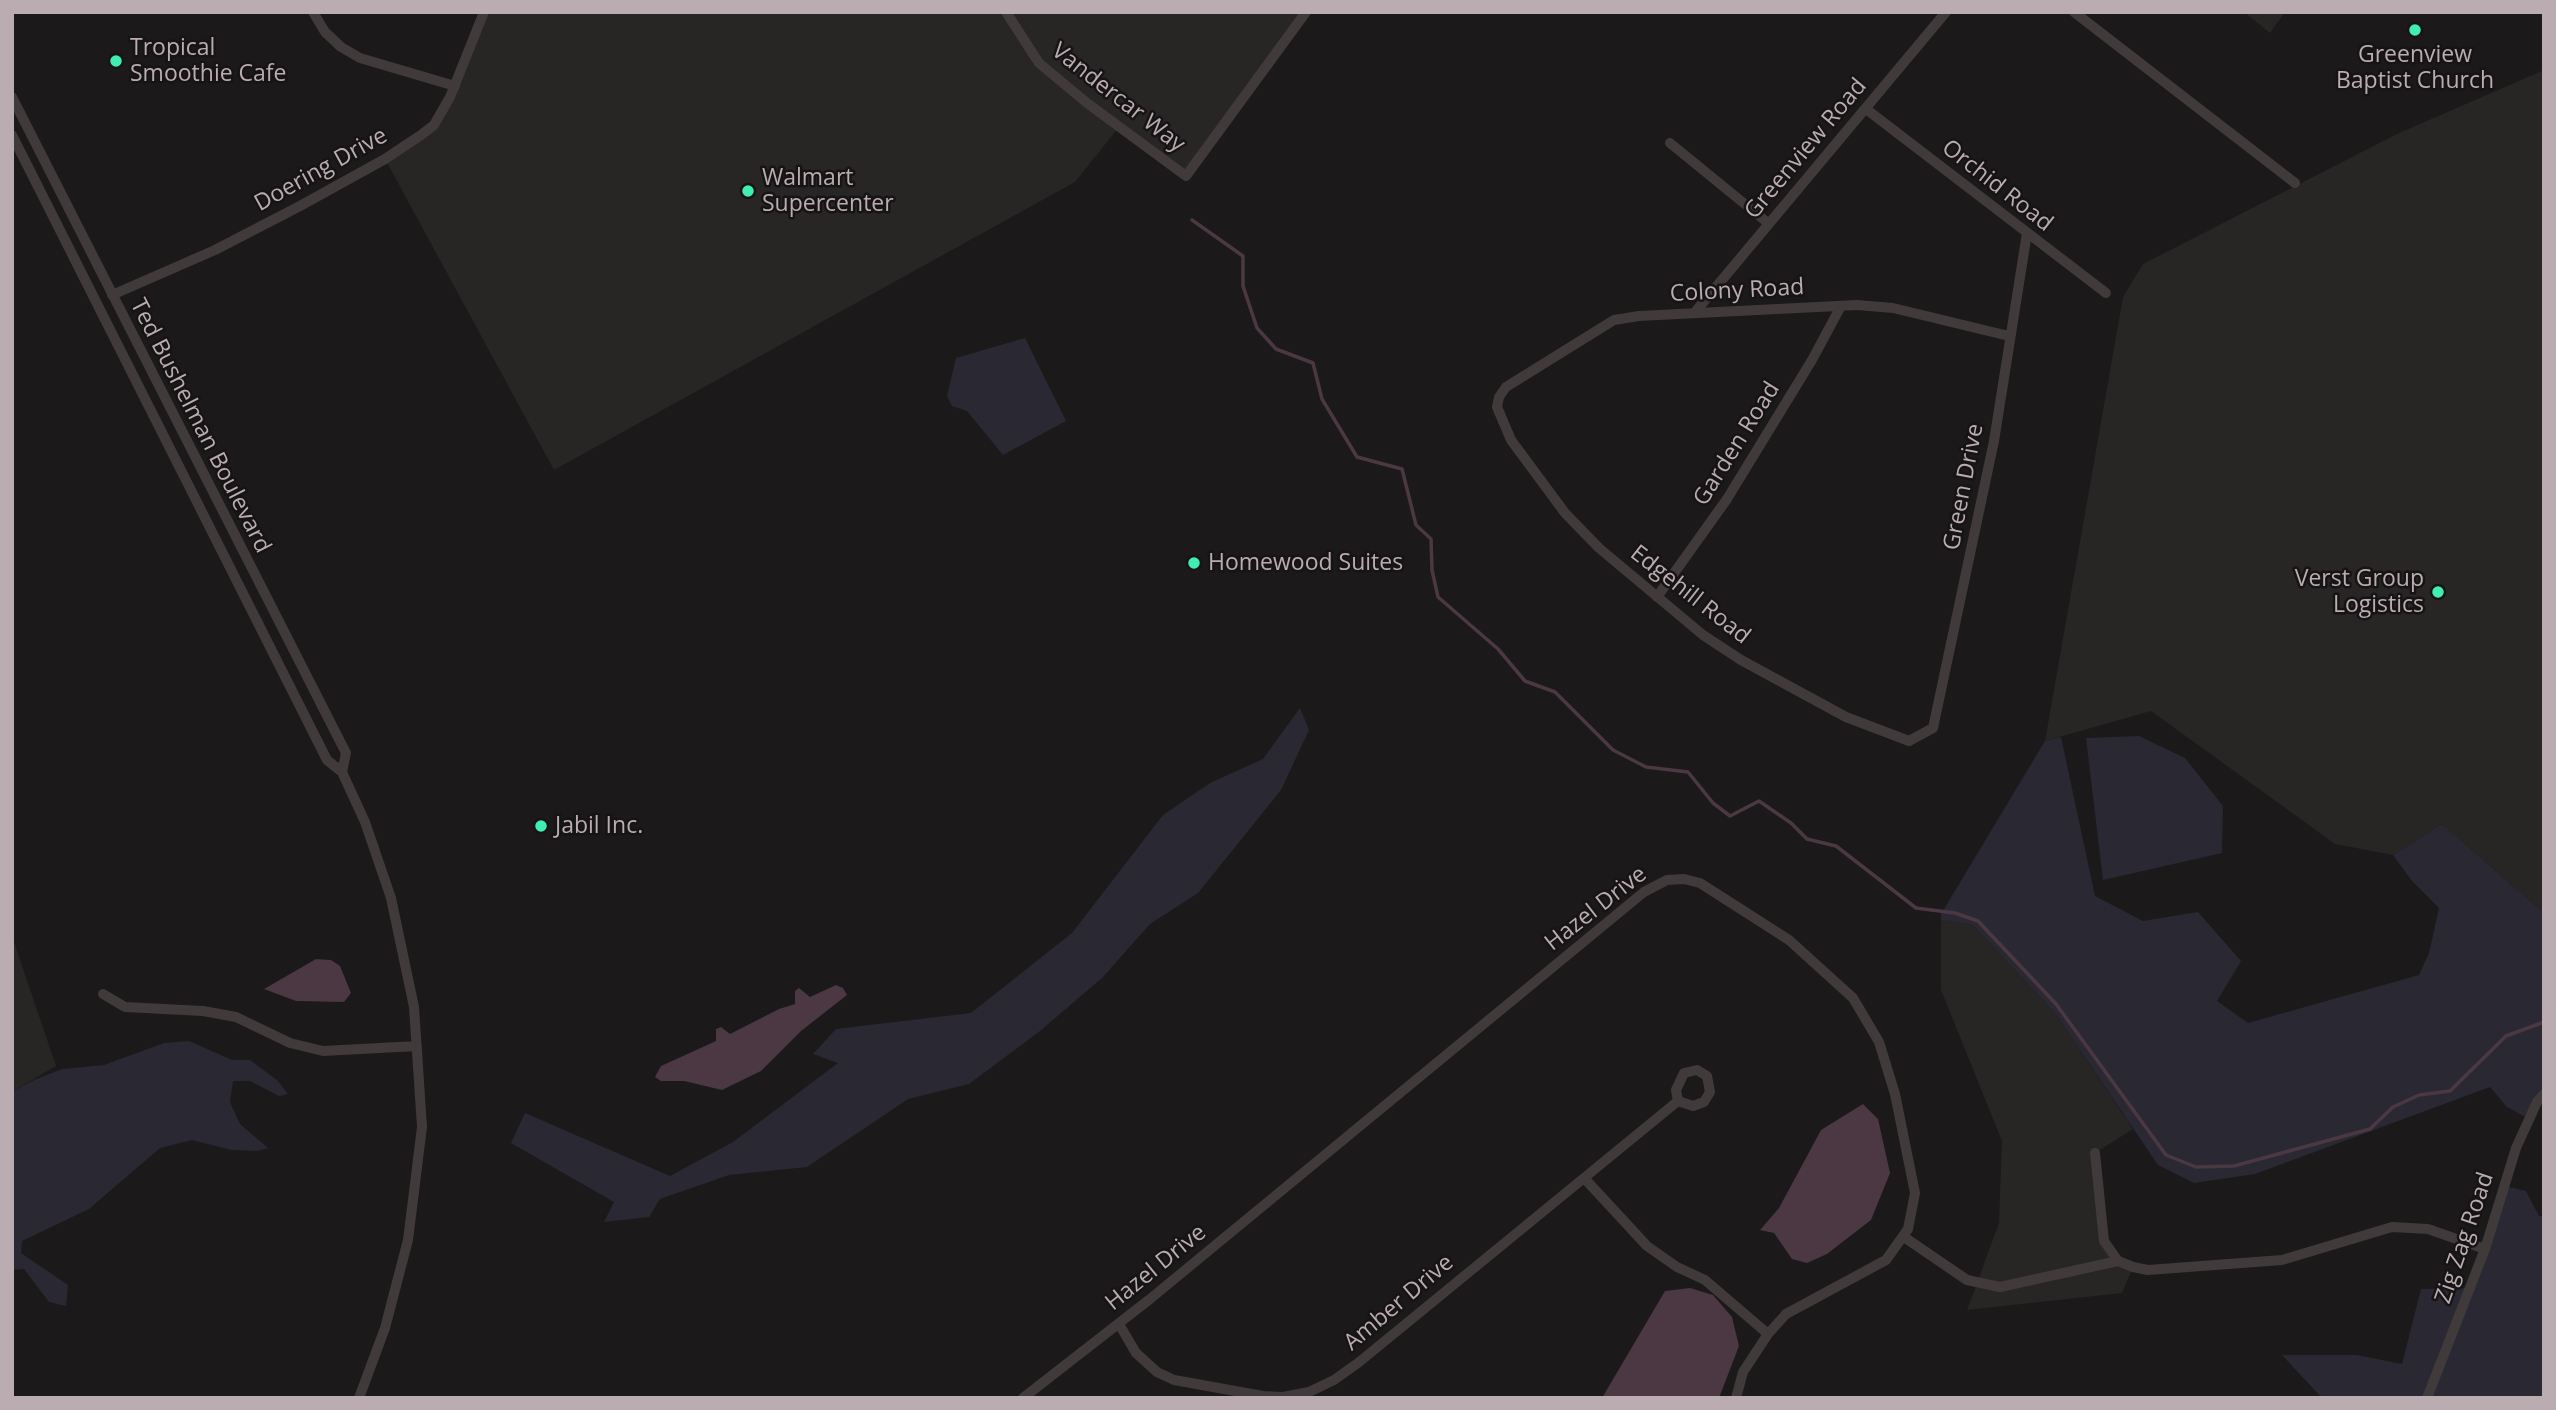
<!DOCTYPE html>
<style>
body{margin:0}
#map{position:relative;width:2556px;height:1410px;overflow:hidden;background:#1b1919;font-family:"Open Sans",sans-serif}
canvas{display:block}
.frame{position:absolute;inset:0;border:14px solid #baacb0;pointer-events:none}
</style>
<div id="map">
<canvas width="2556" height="1410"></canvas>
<div class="frame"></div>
</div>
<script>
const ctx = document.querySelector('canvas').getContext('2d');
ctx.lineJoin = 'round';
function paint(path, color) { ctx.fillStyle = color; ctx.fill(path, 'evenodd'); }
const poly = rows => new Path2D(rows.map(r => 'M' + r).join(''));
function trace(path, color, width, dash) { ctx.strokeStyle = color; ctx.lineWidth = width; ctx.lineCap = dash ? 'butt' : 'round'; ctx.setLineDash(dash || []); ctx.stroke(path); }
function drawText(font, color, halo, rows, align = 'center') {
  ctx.font = font + ' "Open Sans",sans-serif'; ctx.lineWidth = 5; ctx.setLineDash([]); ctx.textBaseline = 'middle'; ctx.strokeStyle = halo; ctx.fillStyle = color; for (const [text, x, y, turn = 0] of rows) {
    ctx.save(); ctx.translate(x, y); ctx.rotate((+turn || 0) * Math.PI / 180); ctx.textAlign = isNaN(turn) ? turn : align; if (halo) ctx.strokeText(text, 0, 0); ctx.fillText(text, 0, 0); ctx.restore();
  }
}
paint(poly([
 [479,12,1306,12,1186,176,1119,127,1075,182,554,470,385,159,434,125,482,16],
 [2244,12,2285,12,2270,33],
 [2544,70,2544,913,2442,824,2393,855,2335,844,2151,711,2045,741,2123,297,2143,264,2397,134],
 [1941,920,1973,925,2055,1013,2133,1129,2095,1153,2110,1251,2133,1267,2122,1293,1967,1310,1999,1223,2002,1141,1941,990],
 [12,936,56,1066,12,1092]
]), '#282525');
paint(poly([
 [1025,338,1066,421,1003,455,967,411,952,406,947,396,956,358],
 [1300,708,1309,730,1281,790,1198,893,1150,924,1102,978,1040,1031,969,1084,908,1099,807,1167,729,1175,660,1199,649,1217,604,1222,614,1202,511,1143,525,1113,670,1176,733,1142,838,1063,813,1054,836,1029,971,1013,1072,933,1163,815,1210,783,1263,759],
 [2139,736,2185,758,2223,806,2222,853,2103,880,2086,738],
 [2061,737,2095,896,2143,921,2198,912,2241,961,2217,1001,2248,1023,2419,975,2429,953,2439,908,2412,881,2393,855,2442,824,2544,913,2544,1094,2529,1119,2507,1107,2490,1087,2255,1174,2194,1183,2158,1165,2055,1013,1973,925,1941,920,1941,914,2045,741],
 [189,1041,232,1060,250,1060,278,1081,288,1094,279,1096,250,1081,233,1081,230,1102,240,1124,268,1148,257,1151,232,1150,192,1140,160,1148,89,1209,22,1241,21,1253,68,1285,66,1306,49,1302,24,1269,12,1270,12,1092,34,1080,62,1069,104,1065,164,1043],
 [2504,1186,2526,1191,2539,1216,2544,1216,2544,1398,2322,1398,2282,1355,2357,1355,2402,1364,2421,1289,2470,1288]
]), '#2a2933');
paint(poly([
 [316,959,331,960,340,966,351,993,344,1002,296,1001,264,989],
 [836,985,843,988,847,995,801,1031,761,1071,722,1090,684,1081,661,1081,655,1077,661,1066,716,1041,716,1029,721,1027,730,1034,779,1009,795,1004,795,991,799,988,810,997],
 [1863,1104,1878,1119,1890,1173,1871,1220,1827,1254,1807,1263,1792,1259,1774,1233,1760,1230,1779,1208,1821,1130],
 [1690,1288,1713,1295,1732,1317,1739,1346,1719,1398,1602,1398,1665,1291]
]), '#4b3842');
trace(poly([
 [1192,220,1243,256,1243,286,1257,328,1276,349,1313,363,1322,399,1357,457,1402,469,1416,525,1431,539,1432,570,1438,597,1498,649,1525,681,1555,692,1613,750,1646,767,1688,772,1713,803,1730,816,1759,801,1791,823,1807,839,1836,846,1916,908,1955,913,1978,921,2056,1004,2166,1155,2196,1167,2234,1166,2370,1129,2393,1107,2419,1095,2450,1091,2506,1036,2544,1022]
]), '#4b3842', 3.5);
trace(poly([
 [313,12,325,32,341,47,360,58,455,86],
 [1006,12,1039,63,1087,103,1186,176,1306,12],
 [2074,12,2295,183],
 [12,97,346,753,342,772],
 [1866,109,2106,293],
 [12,135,327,760,342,772,365,822,391,898,414,1007,422,1127,408,1240,385,1328,359,1398],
 [1670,143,1768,223],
 [112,295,215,250,300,206,385,159,421,135,434,125,450,97,484,12],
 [1696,311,1946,12],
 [2009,336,1893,308,1857,305,1639,316,1614,320,1506,387,1499,397,1497,407,1511,440,1565,513,1599,548,1703,635,1741,660,1846,717,1909,741,1933,728,1994,441,2027,233],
 [1657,597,1727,499,1812,360,1841,306],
 [103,994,125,1007,203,1011,236,1017,290,1043,323,1051,417,1046],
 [2095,1153,2104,1241,2118,1261,2133,1267,2148,1270,2282,1260,2392,1227,2428,1229,2485,1249],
 [1585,1179,1647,1246,1677,1267,1705,1280,1768,1334],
 [1904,1237,1967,1280,2000,1287,2118,1261],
 [1119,1324,1136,1353,1157,1372,1174,1380,1263,1396,1283,1397,1309,1392,1334,1380,1358,1363,1678,1101,1693,1106,1704,1102,1710,1092,1707,1076,1697,1070,1684,1073,1676,1090,1678,1101],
 [1023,1398,1150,1299,1644,892,1667,880,1684,879,1700,883,1789,940,1853,998,1879,1042,1895,1094,1915,1193,1908,1229,1886,1260,1786,1314,1768,1334,1743,1372,1736,1398],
 [2427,1398,2485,1249,2516,1148,2537,1102,2544,1094]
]), '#403a3b', 10);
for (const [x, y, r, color] of [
 [2415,30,7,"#40edb3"],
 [116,61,7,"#40edb3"],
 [748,191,7,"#40edb3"],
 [1194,563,7,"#40edb3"],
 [2438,592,7,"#40edb3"],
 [541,826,7,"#40edb3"]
]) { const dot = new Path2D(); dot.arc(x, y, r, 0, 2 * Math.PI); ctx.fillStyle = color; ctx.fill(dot); trace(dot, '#161414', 2.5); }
drawText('23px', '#baacb0', '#161414', [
 ["Tropical",130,48],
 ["Smoothie Cafe",130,74],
 ["Greenview",2415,55,"center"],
 ["Baptist Church",2415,81,"center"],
 ["Walmart",762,178],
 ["Supercenter",762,204],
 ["Homewood Suites",1208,563],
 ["Verst Group",2424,579,"right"],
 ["Logistics",2424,605,"right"],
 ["Jabil Inc.",555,826]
], 'left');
drawText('23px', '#baacb0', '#161414', [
 ["Vandercar Way",1118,98,38],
 ["Greenview Road",1806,149,-50],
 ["Doering Drive",321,170,-29],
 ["Orchid Road",1997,186,38],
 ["Colony Road",1737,291,-3],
 ["Ted Bushelman Boulevard",200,426,63],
 ["Garden Road",1737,444,-58],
 ["Green Drive",1964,487,-79],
 ["Edgehill Road",1690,595,38],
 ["Hazel Drive",1596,909,-38],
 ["Zig Zag Road",2465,1238,-71],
 ["Hazel Drive",1156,1268,-39],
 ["Amber Drive",1399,1303,-40]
]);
</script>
